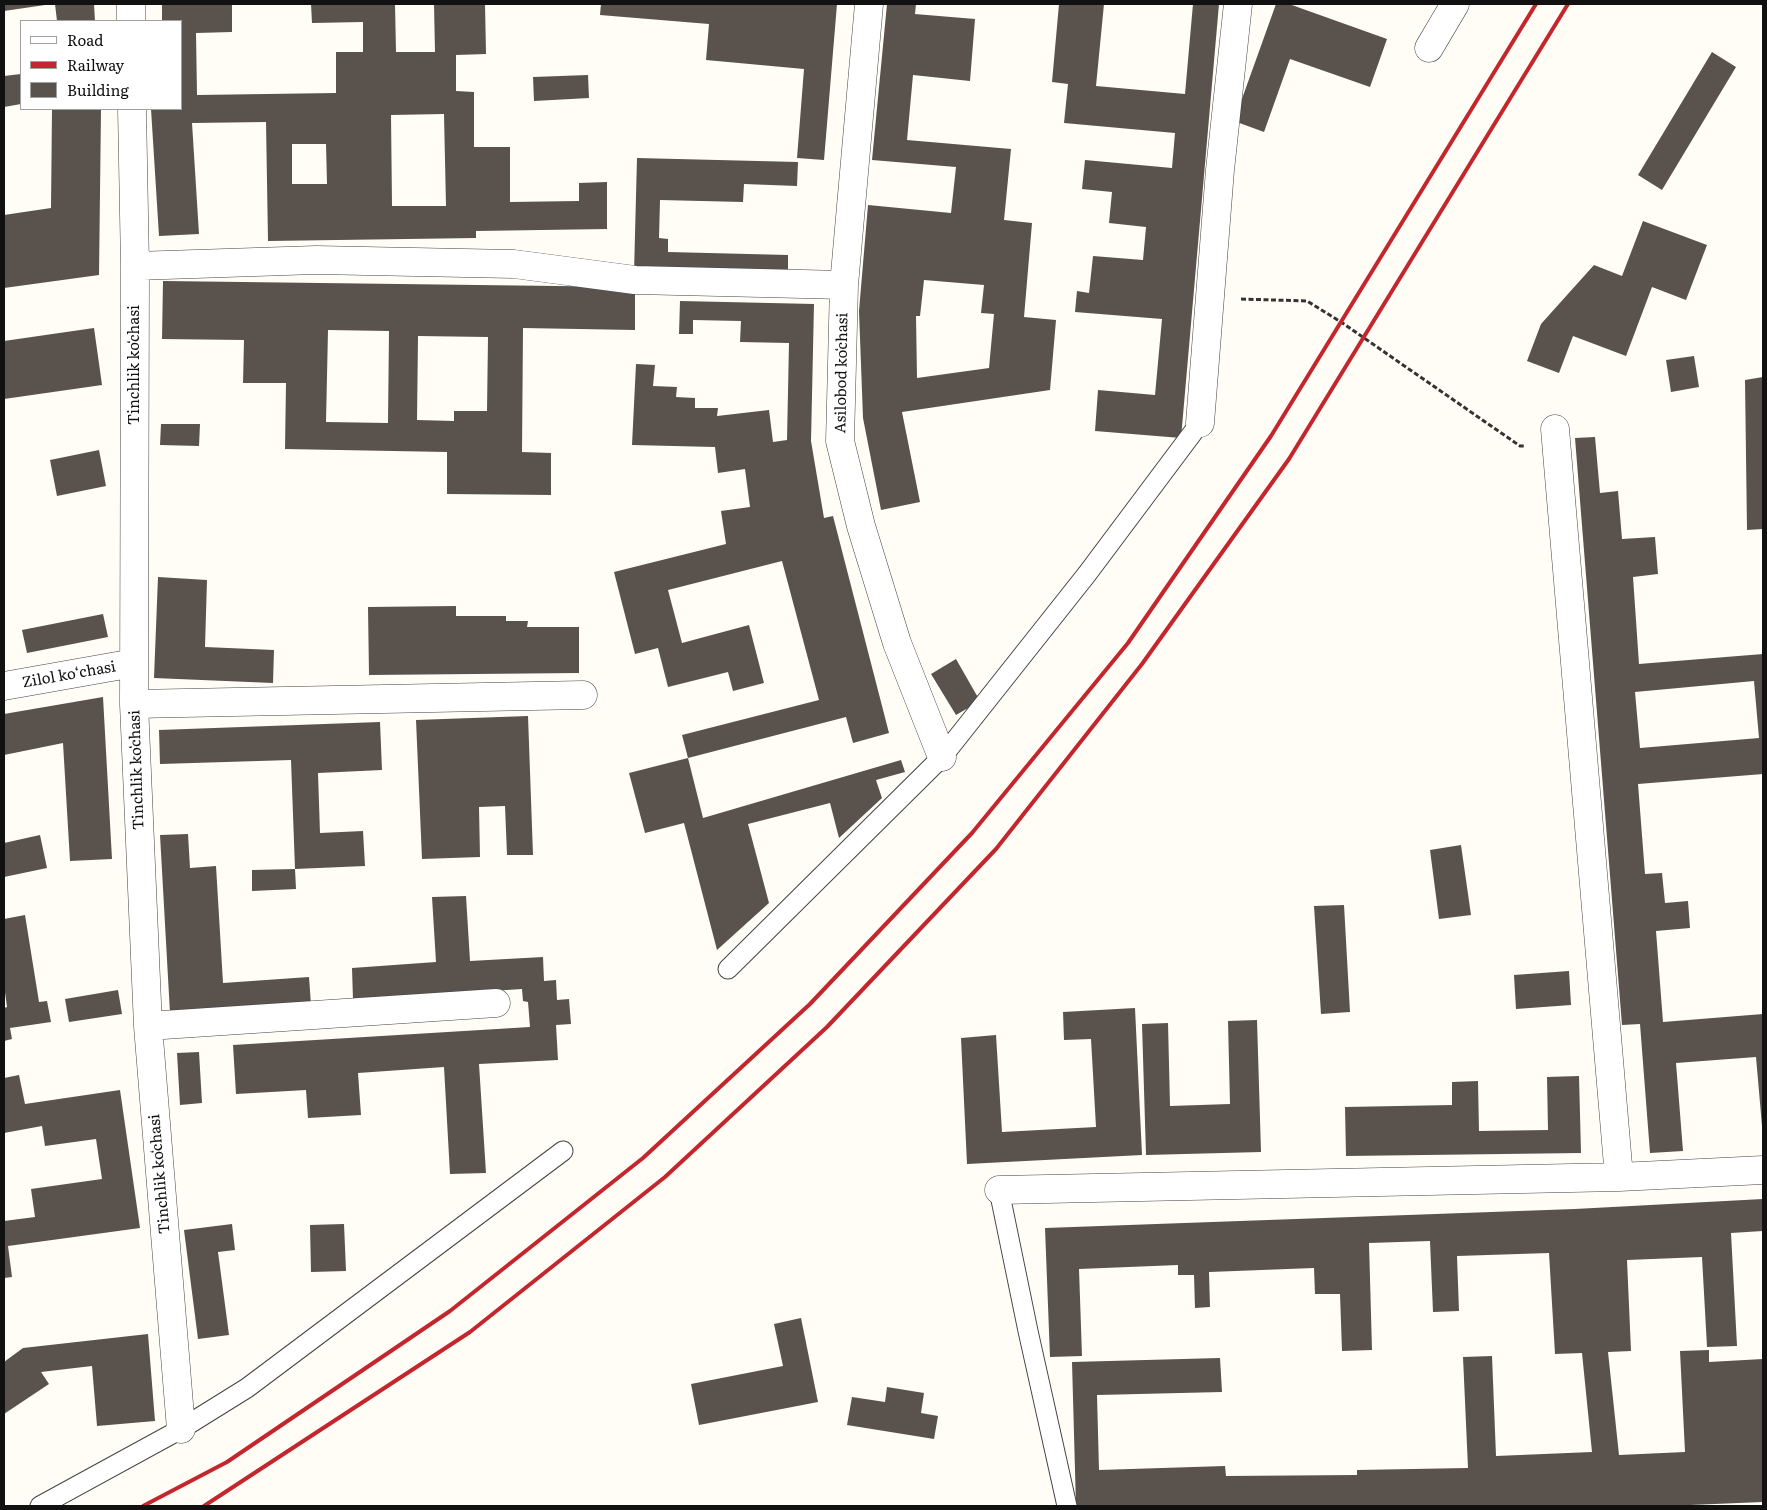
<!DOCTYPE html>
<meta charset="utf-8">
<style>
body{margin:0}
#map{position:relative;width:1767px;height:1510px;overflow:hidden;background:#fffdf5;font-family:Literata,serif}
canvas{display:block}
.frame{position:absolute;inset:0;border:5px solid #111;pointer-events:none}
.legend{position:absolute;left:20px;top:20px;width:162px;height:90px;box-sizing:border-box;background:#fff;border:1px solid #a0a0a0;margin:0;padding:6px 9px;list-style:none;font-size:15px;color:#111}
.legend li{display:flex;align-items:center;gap:10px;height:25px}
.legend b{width:25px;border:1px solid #a0a0a0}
</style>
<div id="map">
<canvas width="1767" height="1510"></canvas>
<div class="frame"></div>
<ul class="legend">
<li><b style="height:6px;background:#fff"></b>Road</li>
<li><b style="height:6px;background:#c4262e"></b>Railway</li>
<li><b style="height:14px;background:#5a524d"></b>Building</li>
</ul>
</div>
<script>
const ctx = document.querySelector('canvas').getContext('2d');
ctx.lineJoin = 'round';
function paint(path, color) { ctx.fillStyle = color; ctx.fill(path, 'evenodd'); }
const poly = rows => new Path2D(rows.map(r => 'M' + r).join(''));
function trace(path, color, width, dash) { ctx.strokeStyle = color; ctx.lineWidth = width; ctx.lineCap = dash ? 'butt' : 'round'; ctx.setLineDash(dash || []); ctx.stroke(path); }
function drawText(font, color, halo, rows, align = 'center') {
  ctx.font = font + ' Literata,serif'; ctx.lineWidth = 5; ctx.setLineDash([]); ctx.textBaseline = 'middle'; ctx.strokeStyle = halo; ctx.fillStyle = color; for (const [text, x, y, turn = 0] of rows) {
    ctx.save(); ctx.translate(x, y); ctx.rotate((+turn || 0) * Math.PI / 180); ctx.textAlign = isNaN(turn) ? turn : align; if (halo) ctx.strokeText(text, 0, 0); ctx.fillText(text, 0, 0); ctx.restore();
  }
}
paint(poly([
 [4,4,44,4,45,5,4,11],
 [55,4,94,4,95,21,57,21],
 [162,4,232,4,232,32,196,33,197,95,336,93,336,52,363,52,363,22,312,23,311,4,395,4,396,52,435,52,434,4,485,4,486,54,456,55,456,91,474,92,474,147,510,147,510,202,579,201,579,183,607,182,607,229,476,231,476,238,268,241,266,122,192,123,199,234,159,236,151,109,181,109,181,21,162,21],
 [444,114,446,206,392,206,391,115],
 [292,144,326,144,327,184,292,184],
 [601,4,837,4,824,160,797,158,804,69,706,60,709,24,600,15],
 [887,4,916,4,915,14,975,19,970,81,913,75,907,140,1011,149,1004,220,1032,223,1024,317,1056,320,1050,390,902,412,920,502,881,510,863,418,859,311,868,205,951,213,956,167,872,160],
 [924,280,984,285,981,313,994,314,989,368,917,378,916,316,920,316],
 [1059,4,1104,4,1096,86,1185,94,1193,4,1219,4,1181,438,1095,431,1098,390,1155,395,1162,319,1075,312,1077,291,1089,293,1093,256,1143,260,1146,227,1109,223,1112,192,1082,189,1085,160,1172,168,1175,133,1064,123,1068,84,1052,82],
 [1276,4,1289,4,1387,39,1370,87,1290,59,1264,132,1234,121],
 [1712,52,1736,67,1662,190,1638,175],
 [21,74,21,104,4,107,4,76],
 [588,75,589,98,534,101,533,77],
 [52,109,101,109,99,275,4,288,4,215,51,208],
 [637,158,798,162,797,186,744,184,743,202,660,200,659,238,668,239,668,252,788,255,788,276,634,273],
 [1643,221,1707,245,1686,300,1652,287,1626,356,1573,336,1559,373,1527,361,1541,324,1594,265,1622,276],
 [163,281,635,287,635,330,523,328,522,452,551,453,551,495,447,494,447,452,285,449,286,383,243,383,244,340,162,339],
 [328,330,389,331,388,423,326,422],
 [418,336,488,337,487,411,454,411,454,421,417,420],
 [680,301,814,304,811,441,824,518,833,516,889,733,853,743,846,717,688,758,703,818,901,760,905,772,876,780,882,798,839,838,830,803,748,824,769,903,717,950,684,823,645,833,629,773,688,758,682,735,819,700,782,561,668,590,682,643,749,625,764,683,733,691,728,672,668,687,658,648,635,654,614,572,726,544,721,511,750,507,745,469,718,473,715,447,632,445,636,364,655,365,653,386,677,387,676,397,695,398,695,408,718,408,717,416,769,410,773,442,787,440,789,343,740,342,741,321,693,320,693,334,679,334],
 [94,328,102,385,4,399,4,341],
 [1694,356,1699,387,1671,392,1666,360],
 [1763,377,1763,529,1747,530,1745,380],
 [161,424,200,424,199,446,160,445],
 [1595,437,1600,493,1618,491,1622,539,1655,537,1658,574,1633,577,1639,664,1763,654,1763,774,1638,784,1645,874,1662,873,1665,903,1688,901,1690,928,1656,931,1663,1022,1763,1014,1763,1126,1762,1126,1756,1057,1676,1063,1683,1151,1650,1153,1640,1024,1622,1025,1575,438],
 [1754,681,1759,738,1640,748,1635,692],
 [99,450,106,486,57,496,50,460],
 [158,577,207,580,205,647,274,650,273,683,154,678],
 [456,606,456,616,506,616,506,621,528,621,527,627,579,627,579,673,369,675,368,607],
 [103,614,108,637,27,653,22,630],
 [956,659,980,701,956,715,931,674],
 [103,697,112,859,70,861,63,743,4,755,4,714],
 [528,716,533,855,507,855,505,806,479,807,480,857,422,859,416,720],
 [380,722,382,770,318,773,320,833,363,831,365,866,295,869,291,760,160,764,159,730],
 [188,834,190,868,216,866,223,983,309,977,311,1005,170,1013,160,835],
 [40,835,47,868,4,877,4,843],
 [1461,845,1471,915,1439,919,1430,850],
 [295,869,296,889,252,891,252,870],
 [466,896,470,961,543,957,544,981,556,980,557,1000,569,999,571,1024,556,1025,558,1060,479,1064,486,1173,450,1174,444,1067,358,1073,361,1115,308,1118,306,1090,236,1094,233,1045,530,1027,528,1002,523,1001,522,989,353,1000,352,968,436,962,432,897],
 [1344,905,1350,1012,1321,1014,1314,906],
 [25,915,39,1002,47,1001,51,1022,10,1028,12,1039,4,1041,4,1008,7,1007,4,985,4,919],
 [1569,971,1571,1005,1516,1009,1514,975],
 [118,990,122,1014,69,1022,65,999],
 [1135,1008,1142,1155,967,1164,961,1038,996,1035,1002,1132,1096,1127,1091,1039,1064,1040,1063,1012],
 [1257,1020,1261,1152,1146,1155,1142,1024,1168,1023,1170,1106,1230,1104,1228,1021],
 [199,1052,202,1103,180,1105,177,1053],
 [19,1075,25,1104,120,1090,140,1228,8,1246,12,1277,4,1278,4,1221,35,1217,31,1189,102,1179,96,1139,45,1146,42,1126,4,1133,4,1078],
 [1579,1076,1581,1153,1346,1156,1345,1107,1452,1105,1452,1082,1478,1081,1479,1131,1548,1130,1547,1077],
 [1763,1199,1763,1231,1731,1233,1737,1346,1707,1347,1702,1257,1627,1260,1631,1351,1608,1352,1619,1455,1685,1452,1680,1351,1709,1350,1709,1362,1763,1359,1763,1502,1666,1506,1076,1506,1072,1362,1220,1358,1222,1392,1097,1395,1099,1470,1225,1466,1226,1476,1357,1475,1357,1470,1468,1468,1463,1357,1492,1356,1496,1456,1592,1452,1582,1353,1555,1354,1549,1253,1457,1256,1459,1311,1433,1312,1430,1241,1369,1243,1372,1350,1342,1351,1340,1294,1315,1294,1314,1268,1209,1272,1210,1307,1195,1308,1194,1275,1178,1275,1178,1265,1079,1269,1082,1356,1050,1357,1045,1228,1575,1209],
 [232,1224,235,1250,218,1252,229,1335,198,1339,184,1230],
 [344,1224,346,1271,311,1272,310,1225],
 [801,1318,818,1402,699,1425,691,1384,783,1366,774,1324],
 [148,1334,155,1421,97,1426,92,1366,41,1372,49,1384,4,1414,4,1362,23,1348],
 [887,1387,924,1393,921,1413,938,1416,934,1439,847,1425,852,1397,885,1402]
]), '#5a524d');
const service = poly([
 [728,969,942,757,1087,574,1200,423],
 [999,1190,1028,1331,1067,1506],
 [40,1506,181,1429,247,1388,563,1151]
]);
const minor = poly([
 [131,4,131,21],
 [869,4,844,285,840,441,861,526,897,643,942,757],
 [1429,48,1455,4],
 [132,109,135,266,134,704,148,1026,181,1429],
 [135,266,316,260,514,264,635,280,844,285],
 [1200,423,1220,170,1238,4],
 [1555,429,1619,1177],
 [4,686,134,663],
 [134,704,583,695],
 [148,1026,496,1003],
 [999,1190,1619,1177,1763,1170]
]);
trace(service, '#444', 21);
trace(minor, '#444', 29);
trace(poly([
 [1241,299,1307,301,1341,322,1520,446,1525,446]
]), '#333', 3, [5, 2.5]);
trace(service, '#fff', 19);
trace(minor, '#fff', 28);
trace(poly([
 [143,1506,227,1462,450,1311,643,1158,810,1004,972,833,1128,643,1271,436,1536,4],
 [204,1506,470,1332,665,1177,827,1027,996,849,1142,664,1289,459,1568,4]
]), '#c4262e', 4);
drawText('15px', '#111', '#fff', [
 ["Tinchlik koʻchasi",135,365,-90],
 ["Asilobod koʻchasi",842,373,-89],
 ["Zilol ko‘chasi",69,675,-10],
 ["Tinchlik koʻchasi",137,770,-92],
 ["Tinchlik koʻchasi",160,1174,-95]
]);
</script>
